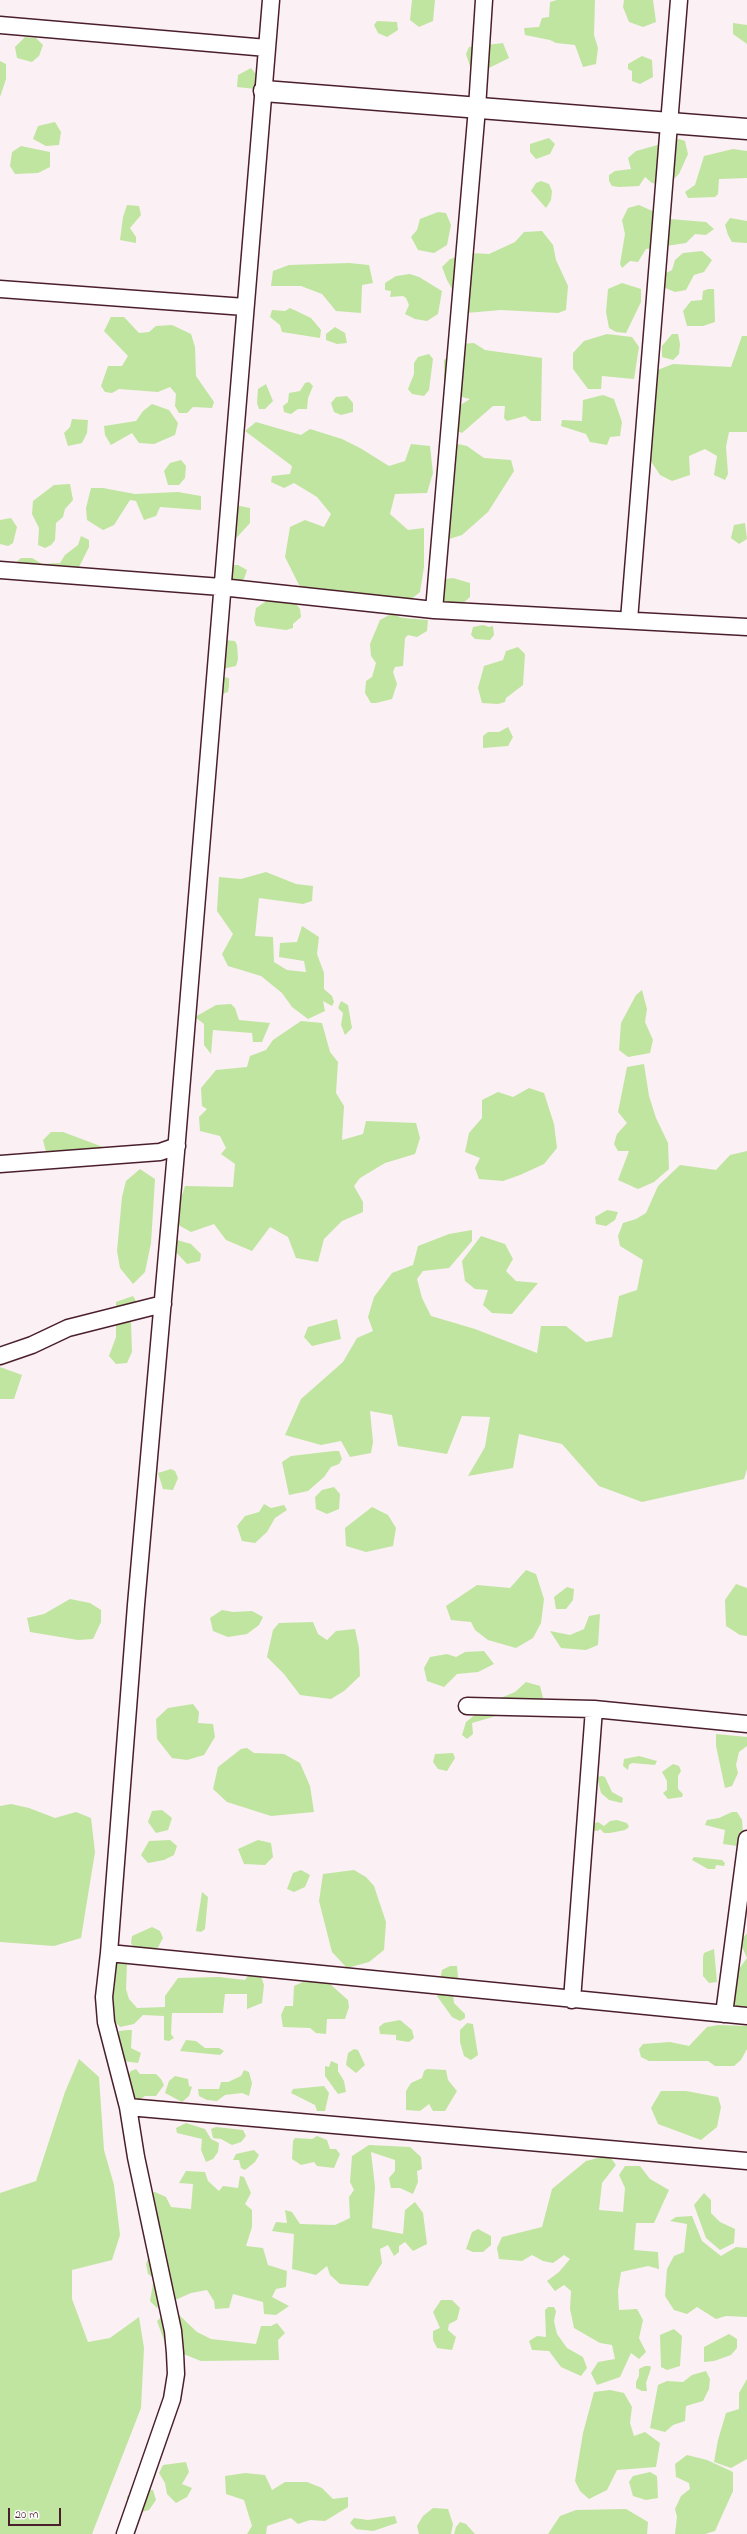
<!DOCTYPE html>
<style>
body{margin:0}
#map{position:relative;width:747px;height:2534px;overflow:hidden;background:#fbf0f3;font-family:"Indie Flower",sans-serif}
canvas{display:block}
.scale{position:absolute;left:8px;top:2508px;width:53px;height:18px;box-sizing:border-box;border:2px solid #4a1f2b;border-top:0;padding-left:5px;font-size:12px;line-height:14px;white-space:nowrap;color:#4a1f2b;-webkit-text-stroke:3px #fff;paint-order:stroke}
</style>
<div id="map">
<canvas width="747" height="2534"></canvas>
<div class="scale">20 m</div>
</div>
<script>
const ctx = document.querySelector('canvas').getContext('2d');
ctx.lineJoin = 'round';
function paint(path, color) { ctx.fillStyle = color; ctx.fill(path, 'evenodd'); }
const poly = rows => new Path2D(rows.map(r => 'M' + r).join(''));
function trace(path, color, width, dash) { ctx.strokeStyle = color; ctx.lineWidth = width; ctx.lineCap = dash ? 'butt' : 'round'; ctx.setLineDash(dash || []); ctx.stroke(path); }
paint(poly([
 [412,0,435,0,433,21,419,27,410,20],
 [557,0,595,0,594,35,598,48,596,64,583,67,575,45,556,43,550,40,525,35,524,28,539,27,542,18,549,17,550,2],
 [624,0,653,0,656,22,643,27,629,22,623,7],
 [377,21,397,22,398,30,387,37,378,33,374,25],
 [733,23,747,25,747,44,733,34],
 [25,37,36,38,43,45,39,56,32,62,17,58,15,47],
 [503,43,509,58,473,76,466,54,469,47],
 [642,56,652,60,653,77,640,84,632,81,632,71,628,69,628,64],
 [0,61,6,64,6,79,0,97],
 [251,68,259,78,255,89,237,87,238,75],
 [55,122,61,132,59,145,46,146,33,139,38,126],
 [549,138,555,144,550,154,536,159,530,152,530,144],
 [679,139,685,141,688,154,679,174,666,186,652,183,645,177,639,186,619,187,612,186,609,181,609,175,615,171,631,169,628,158,636,151],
 [21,146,50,152,50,167,38,173,15,174,10,166,12,152],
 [733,149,747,151,747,178,719,179,718,194,715,197,688,198,685,192,695,185,704,156],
 [541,181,549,184,552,191,551,200,546,208,531,191,536,183],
 [127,205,139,206,141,215,130,228,136,237,136,243,120,240,123,217],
 [639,205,670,219,706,222,714,229,706,235,695,234,686,243,646,249,638,262,630,261,622,268,620,264,625,234,622,220,628,208],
 [438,212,446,213,451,225,447,245,434,253,418,250,411,237,417,230,420,219],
 [730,218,747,221,747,243,732,242,728,235,725,225],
 [542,231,553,245,556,260,568,286,566,310,558,313,501,310,466,313,447,280,442,267,450,259,470,253,489,254,515,242,524,232],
 [702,251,712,260,704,272,694,275,686,290,675,292,663,287,664,274,672,270,675,260,683,253],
 [349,263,369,265,373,283,362,285,361,313,336,311,322,294,301,286,271,286,273,271,289,265],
 [410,274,419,277,442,291,438,314,427,321,415,319,405,314,409,305,406,298,403,296,390,297,391,291,385,290,385,283,396,276],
 [622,283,641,289,641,302,626,333,616,332,609,328,606,312,608,289],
 [708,289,714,289,715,322,703,326,687,326,683,311,691,301,702,300,703,291],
 [290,308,311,318,321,330,320,338,282,332,280,325,270,317,272,310,285,311],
 [111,317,124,317,139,333,149,332,156,326,172,325,191,334,195,347,196,376,214,402,212,408,193,407,187,413,179,413,175,406,176,394,170,387,158,392,119,389,112,393,105,392,101,386,108,366,122,366,128,356,104,331],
 [335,327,345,333,347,343,337,344,326,340,326,334],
 [607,334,632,337,639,347,634,379,602,376,601,389,588,389,573,369,573,353,584,341],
 [672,334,678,334,680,344,679,354,673,360,662,357,662,346],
 [742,336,747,336,747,432,729,432,726,447,728,474,725,480,714,475,717,456,705,449,689,456,690,475,672,481,660,475,641,446,647,374,673,364,731,367],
 [474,343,485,350,542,358,541,421,531,421,525,416,507,421,504,418,505,406,493,406,462,433,448,427,454,409,470,399,458,396,444,380,444,360,461,344],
 [429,354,433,359,429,390,424,396,412,394,408,389,414,374,414,363,418,357],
 [309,382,313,386,308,398,307,409,298,409,291,414,284,412,283,406,288,402,289,393,300,391,305,383],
 [266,384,273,401,265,409,259,409,257,403,258,389],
 [603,395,614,399,622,422,620,436,610,437,607,445,590,442,586,434,561,426,562,420,582,421,583,400],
 [347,396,353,403,353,412,341,415,334,412,331,403,336,397],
 [152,404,169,410,178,423,175,435,154,444,139,443,132,433,111,445,105,435,104,426,136,421,143,411],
 [72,419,88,420,87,433,82,443,68,446,64,433,70,427],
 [256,422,301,435,310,429,342,439,360,448,389,466,405,461,411,444,430,446,433,473,427,493,395,494,390,514,408,530,424,528,424,567,420,592,403,606,318,597,299,585,285,557,290,527,305,520,324,527,331,514,317,497,294,483,284,488,271,482,272,476,290,474,292,466,245,431],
 [458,444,467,446,484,458,511,460,514,471,488,512,462,535,443,541,446,454],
 [181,460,186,466,185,478,179,485,168,485,164,471,170,463],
 [70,484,73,500,65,509,63,517,56,523,55,540,51,545,45,548,38,545,39,528,32,514,33,501,54,485],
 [91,488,103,488,135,494,178,492,201,496,201,510,160,507,156,516,144,520,136,501,130,500,114,525,103,530,87,520,86,508],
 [235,505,250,508,250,523,229,546],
 [11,518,17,527,13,543,8,546,0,544,0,520],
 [745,523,747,539,739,544,731,538,734,525],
 [81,536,89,540,89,547,77,571,13,565,21,558,32,558,42,564,60,563,65,555,78,545],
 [228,565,238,565,247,570,244,579,233,586,225,572],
 [453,578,470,583,470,597,459,607,443,603,446,579],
 [271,598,292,598,300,609,301,617,293,624,293,628,286,630,256,626,254,620,256,608],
 [391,614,403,618,428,620,427,631,417,637,408,635,405,638,403,666,395,667,393,672,397,684,392,699,376,703,371,703,365,693,366,681,372,677,376,663,371,656,370,644,380,620],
 [483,625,489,627,493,626,494,635,490,640,475,639,471,635,473,627],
 [225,640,235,641,237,645,238,659,236,666,222,669,212,669,208,656,210,649],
 [518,647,525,654,523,685,506,698,505,702,498,704,482,703,478,688,484,666,503,660,506,651],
 [217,676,229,678,229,686,228,692,216,696],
 [508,727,513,737,508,746,483,748,483,736,488,732,499,732],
 [266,872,296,884,313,886,312,901,303,904,259,898,255,936,273,937,274,962,287,970,306,972,304,961,279,957,280,943,297,942,302,926,319,937,317,954,324,973,324,989,332,996,334,1002,332,1006,323,1001,325,1011,308,1019,292,1007,282,993,261,976,228,966,222,954,233,934,217,911,219,877,241,879],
 [642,990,647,1009,645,1022,653,1040,650,1053,628,1057,619,1050,621,1023,636,995],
 [341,1001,348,1005,349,1011,352,1028,345,1035,341,1025,343,1013,338,1008],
 [231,1004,235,1008,239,1020,270,1023,262,1042,253,1042,252,1033,213,1030,211,1054,204,1045,204,1024,195,1017,216,1005],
 [301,1021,322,1023,330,1052,338,1062,336,1093,344,1106,342,1140,363,1134,366,1121,416,1123,420,1138,415,1154,385,1163,360,1178,354,1186,363,1202,363,1212,342,1221,324,1239,318,1262,296,1258,288,1237,270,1227,252,1251,226,1240,214,1224,191,1232,173,1222,185,1186,233,1187,235,1164,221,1154,226,1148,220,1136,200,1131,199,1117,207,1109,202,1106,201,1088,216,1070,247,1067,250,1056,266,1050,273,1040],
 [644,1064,649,1096,656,1118,668,1143,669,1169,654,1182,638,1189,618,1180,629,1151,618,1151,614,1144,617,1134,627,1123,618,1112,627,1067],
 [529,1088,544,1093,554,1124,557,1148,544,1164,520,1175,503,1181,479,1179,475,1168,480,1158,465,1152,469,1133,482,1118,482,1100,498,1092,513,1097],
 [51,1132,63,1132,103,1147,103,1163,47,1156,43,1140],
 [747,1151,747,1469,744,1479,642,1502,599,1486,562,1444,519,1434,513,1468,468,1476,485,1447,490,1417,462,1416,447,1454,398,1446,392,1415,370,1411,373,1442,371,1453,350,1457,341,1441,321,1445,285,1435,301,1399,343,1362,357,1338,373,1331,368,1317,374,1297,392,1273,413,1265,418,1246,449,1234,472,1230,472,1241,449,1268,423,1271,417,1279,422,1298,431,1316,475,1329,537,1353,541,1326,566,1326,586,1342,612,1337,619,1296,637,1290,643,1260,620,1246,618,1236,623,1223,636,1219,646,1213,658,1186,680,1165,716,1170,730,1155],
 [140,1169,155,1179,151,1243,145,1272,133,1284,120,1268,117,1251,122,1197,126,1181],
 [607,1210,618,1212,615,1220,606,1226,596,1224,595,1217],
 [481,1236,505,1244,513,1259,506,1271,516,1281,538,1283,512,1314,492,1313,483,1305,488,1290,475,1289,465,1281,462,1261],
 [177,1240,191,1244,201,1254,200,1261,187,1264,174,1250],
 [133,1296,139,1306,131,1322,132,1352,127,1363,116,1364,109,1356,116,1337,116,1302],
 [337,1319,341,1339,312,1346,304,1337,308,1327],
 [0,1367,22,1375,14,1399,0,1399],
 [334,1451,339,1451,342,1459,339,1464,331,1467,324,1477,308,1491,289,1495,282,1462,291,1456],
 [171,1469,175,1471,178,1478,173,1490,163,1489,158,1473],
 [334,1487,340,1494,339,1509,327,1514,316,1509,315,1497,322,1490],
 [264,1504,271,1508,284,1505,287,1510,275,1518,267,1532,255,1543,242,1541,237,1526,245,1516,259,1512],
 [372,1507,388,1515,396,1528,393,1546,366,1552,346,1546,345,1528],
 [526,1570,536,1574,544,1599,541,1623,533,1638,516,1648,488,1640,475,1630,471,1622,451,1620,446,1606,477,1585,510,1588],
 [736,1584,747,1588,747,1636,740,1635,726,1626,725,1600],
 [567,1587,574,1589,573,1600,566,1609,556,1609,554,1597],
 [70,1599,90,1603,101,1610,101,1622,93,1639,78,1640,30,1632,27,1618,44,1614],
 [222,1610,233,1612,252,1611,263,1617,259,1625,247,1634,228,1637,213,1631,210,1618],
 [600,1614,598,1645,586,1650,561,1648,550,1631,570,1635,584,1629,589,1616],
 [313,1622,318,1634,327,1640,336,1631,355,1629,359,1648,360,1676,344,1691,331,1699,300,1695,284,1674,267,1657,273,1630,279,1623],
 [484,1651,494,1664,478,1672,457,1674,444,1687,427,1681,424,1668,430,1657,447,1654,456,1657,465,1652],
 [526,1682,540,1686,543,1698,537,1701,527,1698,512,1703,496,1716,472,1723,473,1734,467,1739,462,1735,466,1722,491,1702,515,1692],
 [193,1704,199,1712,198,1723,213,1724,215,1737,204,1755,187,1760,172,1758,157,1739,156,1719,168,1708],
 [716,1734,747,1737,747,1746,739,1752,736,1765,738,1773,732,1786,725,1788,716,1746],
 [247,1748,254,1753,284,1754,300,1763,310,1786,314,1812,271,1816,227,1802,213,1789,218,1767,241,1749],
 [453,1753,455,1758,447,1771,438,1769,433,1762,435,1754],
 [639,1756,657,1761,655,1765,632,1763,629,1765,628,1770,623,1766,624,1759],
 [673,1764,679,1766,681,1771,678,1776,678,1789,683,1794,682,1797,668,1799,663,1793,667,1790,667,1781,662,1772],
 [602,1776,605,1777,612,1792,623,1798,622,1803,609,1800,601,1793,597,1777],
 [11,1804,29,1808,55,1818,76,1812,91,1818,95,1852,81,1938,54,1946,0,1942,0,1806],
 [162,1810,172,1818,168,1830,156,1833,148,1822,152,1811],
 [732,1812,737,1812,742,1820,743,1833,738,1846,723,1844,725,1830,705,1825,707,1820,719,1818],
 [617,1820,627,1823,629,1827,625,1830,610,1833,604,1833,600,1829,598,1831,590,1830,590,1825,598,1822,604,1826,610,1821],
 [170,1840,177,1846,174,1855,164,1860,148,1863,141,1855,149,1841],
 [258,1840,271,1843,273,1857,265,1865,244,1864,238,1849],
 [694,1857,722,1860,725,1863,724,1866,716,1865,715,1869,708,1869,692,1860],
 [301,1870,310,1875,305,1887,294,1892,287,1889,293,1873],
 [354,1870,366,1877,374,1886,386,1922,384,1950,369,1962,347,1968,332,1952,319,1901,323,1874],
 [202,1892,208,1897,205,1929,201,1932,196,1931],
 [152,1927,160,1931,163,1938,157,1949,145,1952,136,1951,131,1943,132,1936],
 [747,1933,747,2012,729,2010,733,1977,747,1958,740,1942],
 [714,1949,717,1982,709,1983,703,1976,703,1957,704,1953],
 [122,1959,127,1964,126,1989,129,1999,137,2008,165,2007,165,1996,178,1978,219,1977,245,1980,250,1973,260,1973,264,1985,262,2003,247,2009,247,1994,225,1994,223,2013,172,2013,171,2034,174,2038,169,2041,164,2040,164,2016,143,2015,134,2024,120,2027,112,2018,110,1995,115,1987,108,1972,113,1960],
 [450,1966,457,1966,458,1978,452,1987,454,2003,465,2014,465,2018,460,2021,452,2017,437,1996,442,1970],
 [322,1977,348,2000,349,2007,345,2019,327,2019,326,2034,316,2033,310,2028,283,2027,281,2015,285,2006,293,2006,294,1986,312,1978],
 [400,2020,412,2030,414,2038,409,2042,396,2040,396,2035,380,2034,379,2027,384,2023],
 [467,2023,473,2024,478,2055,471,2060,464,2056,460,2042,460,2030],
 [718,2025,747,2026,747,2049,741,2060,734,2066,715,2066,708,2061,649,2061,641,2057,639,2049,643,2044,670,2042,689,2046,707,2027],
 [128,2030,132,2030,131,2048,141,2053,138,2063,123,2061,118,2038,119,2031],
 [186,2040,196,2041,205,2048,219,2048,224,2051,220,2055,180,2051],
 [354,2049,358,2050,365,2065,356,2073,346,2065,348,2053],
 [79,2059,99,2077,104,2150,114,2185,120,2235,112,2260,72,2270,72,2299,88,2342,110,2338,139,2317,144,2348,141,2408,92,2534,0,2534,0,2193,36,2181,65,2092],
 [331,2061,338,2064,338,2071,344,2081,346,2092,338,2094,325,2076,325,2066,329,2067],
 [136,2069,140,2074,156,2074,161,2079,164,2085,156,2096,145,2096,135,2102,123,2081,131,2071],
 [427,2069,446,2070,448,2080,457,2091,445,2111,433,2111,429,2104,420,2111,406,2110,406,2091,411,2083,422,2078,424,2071],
 [244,2070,249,2072,252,2083,249,2096,242,2093,225,2095,217,2101,207,2100,199,2096,198,2089,219,2089,221,2082,228,2082,241,2076],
 [175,2076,188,2079,189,2086,192,2087,189,2096,182,2102,165,2093,169,2081],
 [324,2086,329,2093,325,2111,317,2111,315,2105,291,2093,293,2089],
 [661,2091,686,2091,718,2097,721,2107,717,2127,701,2140,658,2124,651,2108],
 [186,2123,205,2129,211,2139,219,2143,218,2152,213,2159,206,2162,201,2150,202,2139,177,2133,176,2128],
 [216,2127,243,2130,246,2136,241,2142,232,2145,221,2139,213,2138,211,2129],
 [317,2136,327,2140,330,2149,336,2149,340,2154,334,2168,317,2166,314,2162,301,2165,292,2159,293,2141,295,2138,312,2139],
 [369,2145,410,2147,421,2157,422,2169,417,2171,418,2182,413,2194,400,2188,391,2188,389,2178,395,2171,395,2160,371,2152,375,2187,372,2228,403,2234,405,2210,415,2202,423,2213,427,2244,413,2251,405,2242,399,2246,399,2252,394,2256,388,2245,380,2249,382,2263,368,2286,340,2284,330,2275,327,2266,316,2275,292,2269,294,2234,272,2231,276,2222,287,2223,285,2210,292,2212,300,2224,335,2225,350,2218,349,2197,354,2190,350,2182,352,2156],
 [254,2150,259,2155,255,2162,245,2170,241,2168,239,2160,233,2160,236,2154],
 [602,2157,611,2158,616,2165,602,2183,599,2210,623,2212,625,2188,619,2175,625,2166,640,2166,650,2179,669,2190,654,2223,636,2223,634,2250,658,2252,659,2269,648,2266,621,2272,618,2291,619,2310,637,2309,643,2320,639,2338,646,2352,639,2359,631,2353,620,2377,597,2385,591,2373,598,2362,615,2359,612,2345,600,2343,574,2328,570,2309,571,2291,564,2285,555,2291,547,2281,559,2272,570,2259,564,2255,553,2263,543,2261,532,2255,522,2261,499,2259,497,2248,502,2237,542,2227,552,2189,586,2161],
 [186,2171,205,2172,208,2181,219,2191,223,2186,238,2188,240,2176,244,2177,251,2193,245,2204,252,2210,252,2227,246,2246,263,2248,268,2265,287,2271,286,2287,276,2289,272,2297,289,2306,276,2315,264,2314,263,2302,233,2294,229,2308,215,2309,214,2301,207,2290,191,2293,157,2308,150,2301,154,2278,148,2274,146,2264,151,2251,144,2194,155,2192,166,2197,171,2207,191,2209,193,2184,179,2183],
 [704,2193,711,2200,711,2213,720,2222,735,2229,734,2243,720,2250,706,2238,694,2205],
 [692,2216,702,2241,721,2256,736,2247,747,2248,747,2317,726,2316,716,2319,697,2307,687,2314,674,2310,665,2296,667,2269,674,2256,684,2252,687,2224,670,2221,676,2217],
 [478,2229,491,2236,491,2245,483,2252,473,2252,466,2249,472,2232],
 [441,2300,452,2300,460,2308,457,2320,449,2324,448,2330,456,2337,452,2350,437,2348,433,2340,433,2331,440,2328,433,2312],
 [548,2307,554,2307,556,2311,554,2321,557,2334,567,2348,583,2357,587,2368,581,2376,561,2367,549,2351,532,2350,529,2341,537,2336,546,2337,545,2310],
 [176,2312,197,2332,211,2339,256,2344,261,2326,271,2326,277,2323,285,2333,278,2340,279,2360,201,2361,181,2353,165,2343,157,2321,164,2315],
 [674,2329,682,2336,680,2366,667,2370,661,2367,660,2335],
 [729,2334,737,2339,737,2348,731,2355,714,2361,704,2362,704,2347],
 [645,2366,650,2366,651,2368,646,2383,647,2391,642,2391,636,2388,636,2382,639,2376,639,2369],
 [706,2371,710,2379,709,2389,703,2401,686,2406,685,2421,673,2425,665,2432,650,2428,658,2385,667,2381,683,2382,692,2375],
 [747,2379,747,2459,731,2468,714,2462,718,2440,726,2413,739,2409,739,2393],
 [610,2390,624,2393,632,2407,630,2423,634,2436,645,2432,660,2443,656,2467,617,2470,607,2490,589,2499,580,2491,575,2481,583,2433,594,2392],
 [687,2455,707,2460,733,2472,733,2491,715,2531,705,2534,675,2534,677,2517,675,2509,681,2496,690,2489,689,2483,676,2477,675,2464],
 [186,2462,189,2472,182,2484,192,2488,187,2497,176,2503,167,2494,165,2483,159,2473,163,2465],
 [650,2472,657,2476,658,2498,646,2500,633,2496,629,2482,633,2476],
 [245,2473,265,2475,272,2490,285,2482,307,2482,322,2488,333,2499,348,2497,348,2507,325,2521,310,2520,298,2524,291,2518,267,2526,266,2534,247,2534,252,2526,244,2500,226,2494,225,2476],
 [142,2490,153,2490,156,2500,149,2510,138,2513,127,2505,127,2496],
 [433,2508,448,2509,453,2524,451,2534,419,2534,417,2526,423,2516],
 [626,2509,648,2522,647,2534,548,2534,560,2516,576,2510],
 [395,2516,397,2523,373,2531,356,2529,350,2523,354,2518,368,2520],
 [460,2522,466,2524,475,2534,454,2534,456,2527]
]), '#c0e5a0');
const minor = poly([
 [0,25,267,48],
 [0,289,245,307],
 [0,570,221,587,434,610,747,627],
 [434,610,477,108,484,0],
 [629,620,679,0],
 [0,1164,160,1152,177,1146],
 [0,1356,32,1345,68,1328,163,1304],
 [467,1706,594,1709,747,1724],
 [109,1953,747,2016],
 [572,2000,594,1709],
 [724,2014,747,1839],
 [128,2107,747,2161],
 [125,2534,172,2399,176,2374,175,2353,173,2331,136,2157,128,2107,106,2022,104,1997,109,1953,136,1605,176,1152,271,0]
]);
const tertiary = poly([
 [264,91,747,129]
]);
trace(minor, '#4a1f2b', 19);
trace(tertiary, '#4a1f2b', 23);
trace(minor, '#fff', 16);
trace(tertiary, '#fff', 20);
</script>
